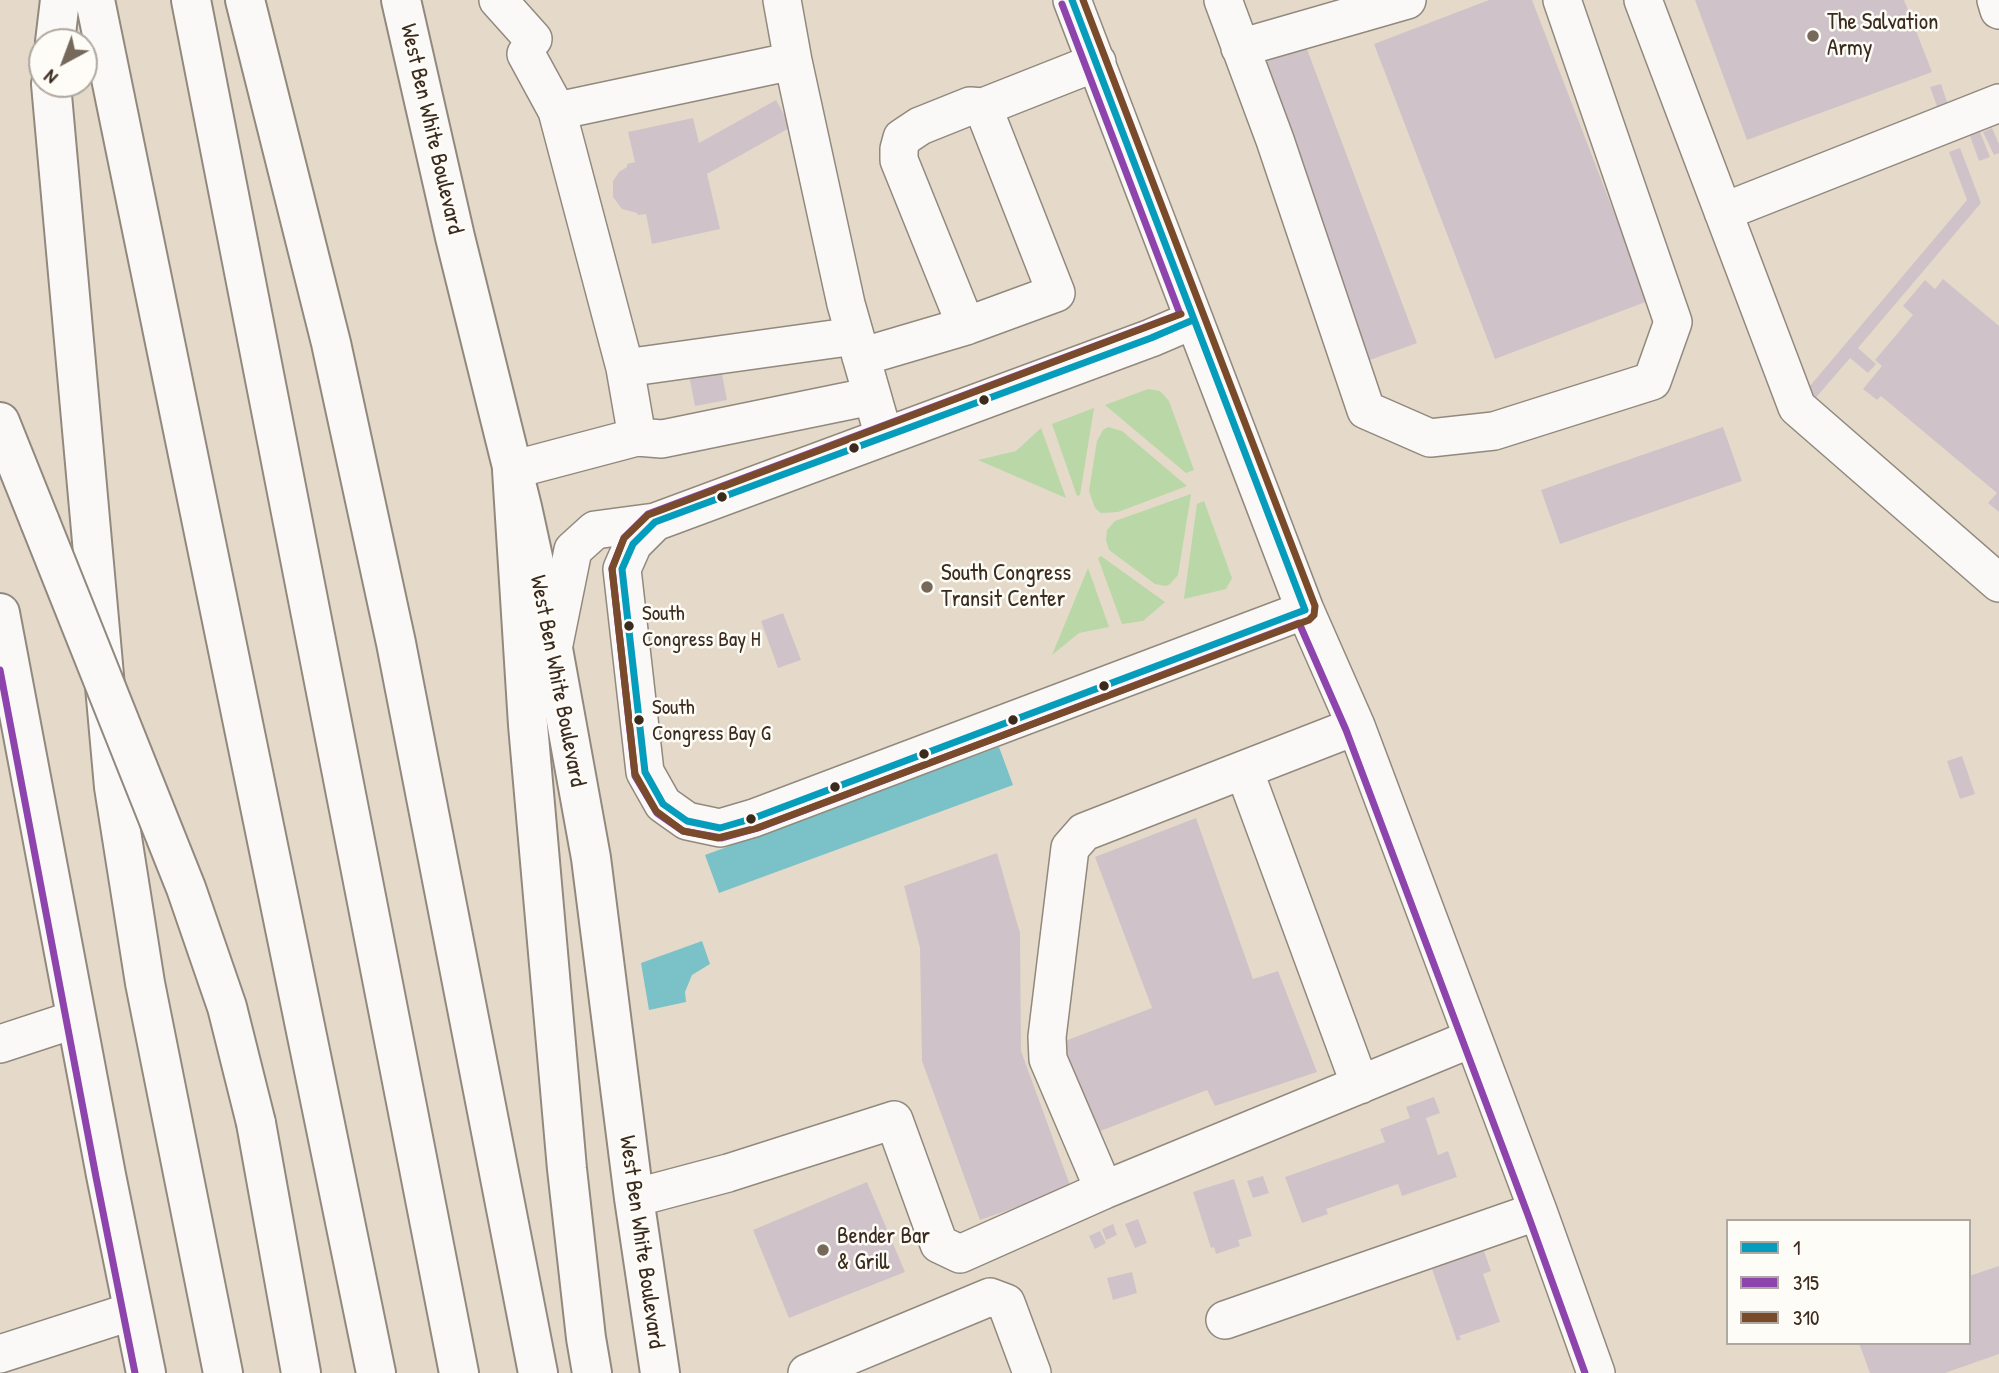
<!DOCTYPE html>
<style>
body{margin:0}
#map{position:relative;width:1999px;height:1373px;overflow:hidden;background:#e5dac9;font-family:"Patrick Hand",sans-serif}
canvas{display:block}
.legend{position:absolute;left:1726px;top:1219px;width:245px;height:126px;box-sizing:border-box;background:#fdfcf7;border:2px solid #afa8a0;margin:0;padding:9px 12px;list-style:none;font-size:21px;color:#3b2a1e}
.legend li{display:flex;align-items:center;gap:14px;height:35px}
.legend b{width:35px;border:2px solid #afa8a0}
.north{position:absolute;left:28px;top:28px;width:70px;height:70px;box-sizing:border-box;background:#fdfcf7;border:2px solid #afa8a0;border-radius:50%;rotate:221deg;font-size:19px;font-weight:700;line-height:28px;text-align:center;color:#3b2a1e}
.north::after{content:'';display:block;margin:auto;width:24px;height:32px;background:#76685a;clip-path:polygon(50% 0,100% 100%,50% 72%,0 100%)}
</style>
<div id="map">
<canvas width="1999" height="1373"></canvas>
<ul class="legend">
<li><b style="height:9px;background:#069cbc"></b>1</li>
<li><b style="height:9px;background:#8e44ad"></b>315</li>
<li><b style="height:9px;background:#7a4b2a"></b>310</li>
</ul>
<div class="north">N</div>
</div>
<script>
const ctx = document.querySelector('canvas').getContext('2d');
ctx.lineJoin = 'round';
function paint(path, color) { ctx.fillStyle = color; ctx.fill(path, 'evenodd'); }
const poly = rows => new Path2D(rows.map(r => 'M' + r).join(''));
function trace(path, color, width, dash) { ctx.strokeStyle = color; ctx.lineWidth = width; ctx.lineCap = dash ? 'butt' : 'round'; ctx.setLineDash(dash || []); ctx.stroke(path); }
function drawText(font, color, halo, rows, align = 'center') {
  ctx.font = font + ' "Patrick Hand",sans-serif'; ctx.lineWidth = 5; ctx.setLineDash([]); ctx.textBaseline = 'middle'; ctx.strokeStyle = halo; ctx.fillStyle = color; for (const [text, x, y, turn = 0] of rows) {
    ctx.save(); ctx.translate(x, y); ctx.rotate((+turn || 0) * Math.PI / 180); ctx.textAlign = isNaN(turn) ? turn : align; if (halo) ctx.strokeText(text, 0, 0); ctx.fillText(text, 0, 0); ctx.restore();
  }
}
paint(poly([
 [1148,389,1160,391,1169,401,1194,470,1186,473,1105,405],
 [1094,408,1080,495,1077,496,1052,424],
 [1108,427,1122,431,1187,486,1118,512,1101,513,1095,508,1089,491,1097,441,1103,430],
 [1041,428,1066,498,978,460,1016,451],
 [1191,494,1178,575,1170,584,1166,586,1155,584,1109,550,1106,540,1107,530,1115,521],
 [1204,501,1232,578,1226,589,1184,599,1197,504],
 [1101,556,1165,602,1143,621,1122,624,1098,558],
 [1088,568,1109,627,1079,633,1052,655]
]), '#b9d7a7');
paint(poly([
 [999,747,1013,785,719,893,705,855],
 [702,941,710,964,692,975,685,992,686,1002,649,1010,641,963]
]), '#7ac2c8');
paint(poly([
 [1489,0,1532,0,1648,301,1495,359,1374,44],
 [1695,0,1904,0,1932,72,1747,140],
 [1301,33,1417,343,1367,361,1251,51],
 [1941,84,1949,108,1939,112,1930,87],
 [776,100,791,127,707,174,720,229,652,244,646,214,638,215,637,213,622,209,613,197,613,181,619,172,627,167,627,164,635,162,628,132,693,118,699,143],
 [1992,128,1999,144,1999,153,1994,155,1983,132],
 [1980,132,1990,157,1979,161,1970,136],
 [1960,148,1981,203,1858,348,1876,364,1868,373,1850,358,1813,401,1804,393,1967,200,1949,152],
 [1943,279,1999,326,1999,512,1988,503,1997,493,1881,396,1877,400,1863,389,1882,366,1875,360,1913,315,1903,306,1925,280,1935,289],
 [719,359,727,400,695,406,687,365],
 [1723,427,1742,481,1560,544,1541,490],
 [783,613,801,660,778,668,761,621],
 [1962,756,1975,794,1960,799,1947,761],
 [1196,818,1253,979,1278,971,1317,1072,1215,1106,1207,1090,1090,1135,1057,1044,1152,1008,1095,857],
 [997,853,1020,933,1021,1051,1071,1188,980,1220,922,1061,920,948,904,886],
 [1434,1097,1440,1113,1426,1118,1438,1155,1448,1151,1457,1177,1402,1196,1398,1184,1326,1209,1328,1214,1302,1223,1285,1177,1385,1142,1380,1129,1410,1118,1406,1107],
 [1263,1176,1269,1193,1253,1198,1247,1181],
 [1234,1179,1252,1236,1238,1240,1240,1246,1216,1254,1214,1247,1211,1248,1193,1192],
 [867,1182,905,1272,789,1318,753,1230],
 [1138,1219,1147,1243,1135,1248,1125,1224],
 [1113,1224,1117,1235,1106,1240,1102,1229],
 [1100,1231,1106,1243,1095,1249,1089,1236],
 [1484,1251,1491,1271,1483,1274,1500,1322,1459,1336,1461,1339,1457,1341,1432,1269],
 [1999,1266,1999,1354,1945,1373,1870,1373,1859,1343,1969,1343,1969,1276],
 [1132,1272,1137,1293,1113,1300,1107,1278]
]), '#cfc3c9');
const minor = poly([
 [498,0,533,39],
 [1072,0,1305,610,1356,726,1538,1211,1596,1373],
 [1223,0,1275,140,1366,410,1430,438,1494,431,1652,381,1673,322,1562,0],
 [1643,0,1797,407,1999,583],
 [1996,0,1999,10],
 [1240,48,1407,0],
 [526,54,557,111,793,61,782,0],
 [793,61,846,304,884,437],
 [557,111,625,368],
 [1723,212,1999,103],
 [1193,320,1151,338,655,522,633,544,622,569,645,772,663,804,687,821,720,828,754,818,1305,610],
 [966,326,899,160,899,149,902,138,920,126,970,106,983,107],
 [861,357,966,326,1056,293,983,107,1097,62],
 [637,437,662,439,872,396],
 [512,470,637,437,625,368,855,336],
 [553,649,573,550,595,530,655,522],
 [1244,770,1360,1085],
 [0,1044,76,1019],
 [1104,1190,1048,1059,1047,1037,1070,848,1084,832,1356,726],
 [634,1198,728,1173,894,1120,939,1244,960,1254,1104,1190,1473,1038],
 [1225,1320,1538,1211],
 [0,1354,133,1311],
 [807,1373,990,1297,1006,1303,1032,1373]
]);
const major = poly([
 [401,0,455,237,522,507,553,649,591,858,634,1198,660,1373],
 [0,613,106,1175,146,1373]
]);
const highway = poly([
 [95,0,376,1373],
 [191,0,459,1373],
 [245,0,331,343,396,643,538,1373],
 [55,42,60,0],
 [51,84,114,787,145,983,223,1373],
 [0,422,40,522],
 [512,470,528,725,567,1169,586,1338,592,1373],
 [256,1123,301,1373]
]);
trace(minor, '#91897e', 40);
trace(major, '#91897e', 42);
trace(highway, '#91897e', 42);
trace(minor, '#fbf9f7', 37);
trace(major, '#fbf9f7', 38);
trace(highway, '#fbf9f7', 38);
const highwayBridge = poly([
 [40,522,186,888,227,1007,256,1123]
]);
trace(highwayBridge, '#91897e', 42, []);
trace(highwayBridge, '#fbf9f7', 38);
trace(poly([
 [1072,0,1305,610],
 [1193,320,1151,338,655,522,633,544,622,569,645,772,663,804,687,821,720,828,754,818,1305,610]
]), '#069cbc', 7);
trace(poly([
 [1062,4,1180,314,648,514,624,538,612,568,635,776,657,813,683,831,722,838,758,828,1299,623,1346,730,1528,1215,1585,1373],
 [0,670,96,1177,135,1373]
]), '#8e44ad', 7);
trace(poly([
 [1083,0,1315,606,1314,615,1309,620,757,828,718,838,683,831,656,811,635,774,612,569,624,538,648,515,1181,314]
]), '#7a4b2a', 7);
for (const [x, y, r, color] of [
 [1813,36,7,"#76685a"],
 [984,400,6,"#3b2a1e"],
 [854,448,6,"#3b2a1e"],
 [722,497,6,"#3b2a1e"],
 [927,587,7,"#76685a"],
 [629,626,6,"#3b2a1e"],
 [1104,686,6,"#3b2a1e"],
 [639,720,6,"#3b2a1e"],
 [1013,720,6,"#3b2a1e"],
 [924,754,6,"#3b2a1e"],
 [835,787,6,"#3b2a1e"],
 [751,819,6,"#3b2a1e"],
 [823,1250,7,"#76685a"]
]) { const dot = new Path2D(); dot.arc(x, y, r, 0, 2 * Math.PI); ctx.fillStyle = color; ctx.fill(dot); trace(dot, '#fdfcf7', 2.5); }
drawText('21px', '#3b2a1e', '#fdfcf7', [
 ["South",642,614],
 ["Congress Bay H",642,640],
 ["South",652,708],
 ["Congress Bay G",652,734]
], 'left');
drawText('23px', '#3b2a1e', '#fdfcf7', [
 ["The Salvation",1827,23],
 ["Army",1827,49],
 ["South Congress",941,574],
 ["Transit Center",941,600],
 ["Bender Bar",837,1237],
 ["& Grill",837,1263]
], 'left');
drawText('23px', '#3b2a1e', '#fdfcf7', [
 ["West Ben White Boulevard",431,129,77],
 ["West Ben White Boulevard",557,681,79],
 ["West Ben White Boulevard",641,1242,82]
]);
</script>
